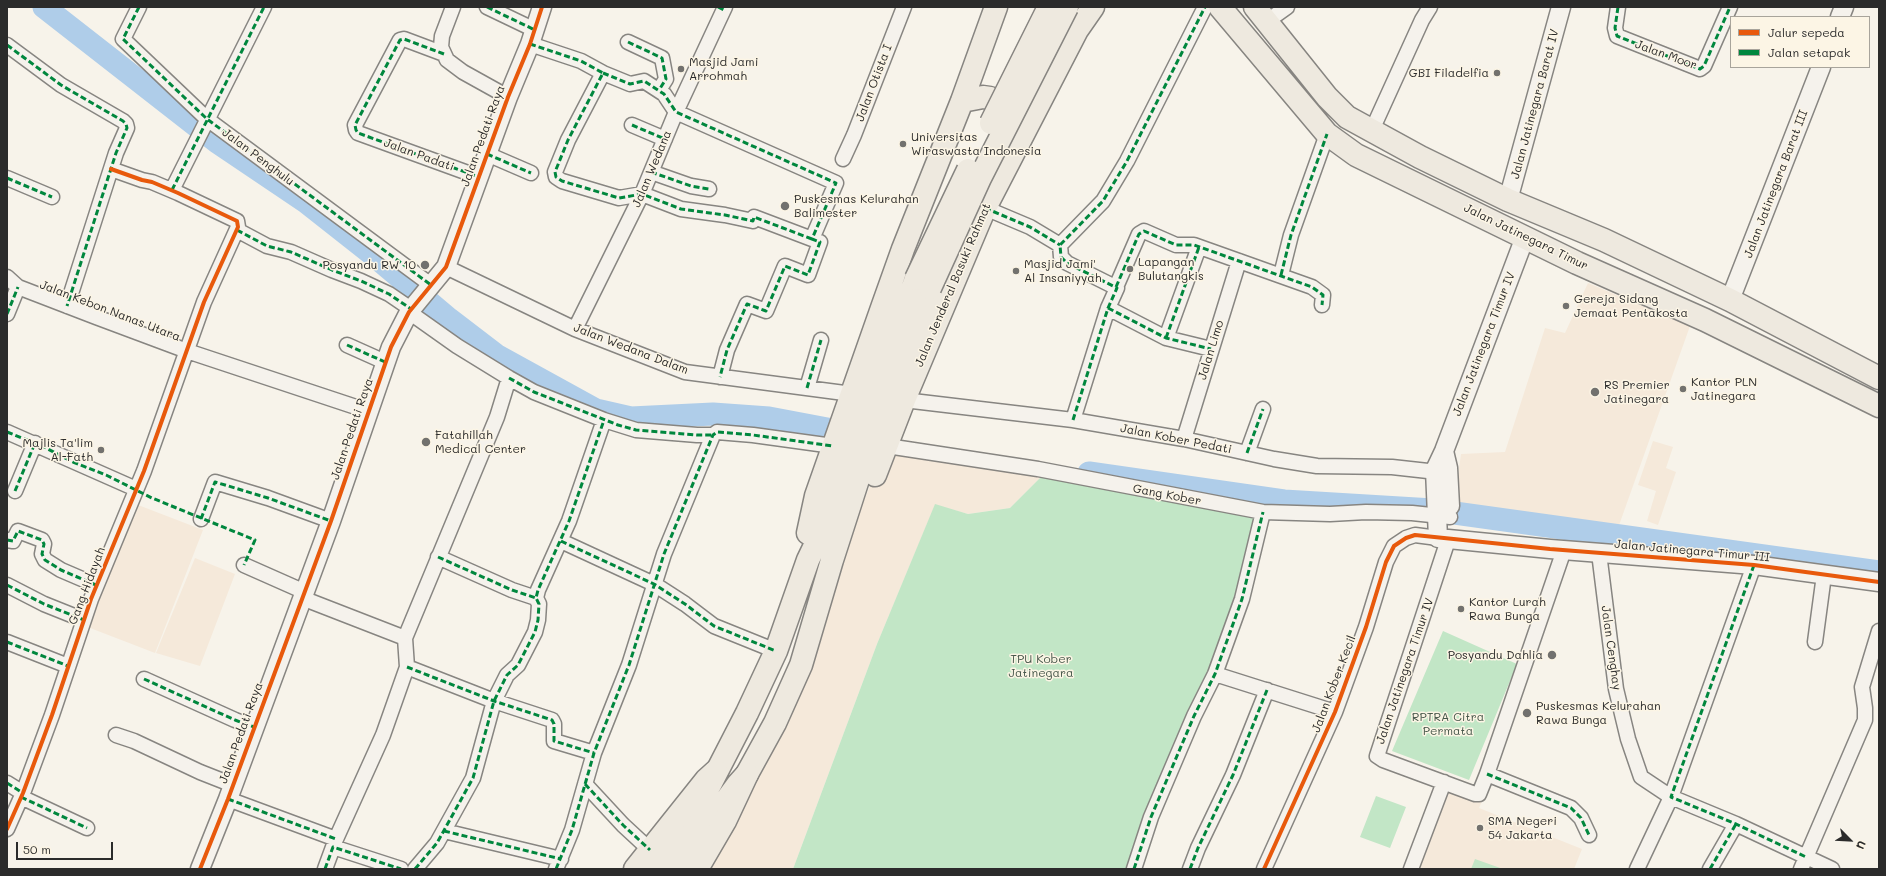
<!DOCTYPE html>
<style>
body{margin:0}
#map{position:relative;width:1886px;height:876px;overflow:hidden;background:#f7f3ea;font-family:Mali,sans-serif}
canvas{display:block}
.frame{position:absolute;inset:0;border:8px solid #2b2b2b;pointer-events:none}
.legend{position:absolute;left:1730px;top:16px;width:140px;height:52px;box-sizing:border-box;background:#fcf5e5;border:1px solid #a8a49b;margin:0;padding:5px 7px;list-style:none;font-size:12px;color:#2b2b2b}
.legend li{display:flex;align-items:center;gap:8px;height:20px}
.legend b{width:20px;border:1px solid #a8a49b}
.north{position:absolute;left:1830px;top:820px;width:40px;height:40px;-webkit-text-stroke:3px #fcf5e5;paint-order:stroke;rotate:114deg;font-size:11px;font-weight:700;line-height:16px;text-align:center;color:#2b2b2b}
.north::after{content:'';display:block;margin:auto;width:14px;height:18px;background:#2b2b2b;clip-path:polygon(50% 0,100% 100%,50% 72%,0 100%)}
.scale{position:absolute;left:16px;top:842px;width:97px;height:18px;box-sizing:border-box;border:2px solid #2b2b2b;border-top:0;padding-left:5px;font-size:12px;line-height:14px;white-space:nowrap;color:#2b2b2b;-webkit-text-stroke:3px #fcf5e5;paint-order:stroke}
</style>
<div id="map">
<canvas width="1886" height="876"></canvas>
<div class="frame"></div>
<ul class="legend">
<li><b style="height:5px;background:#e8590c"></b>Jalur sepeda</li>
<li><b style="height:5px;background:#00873e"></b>Jalan setapak</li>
</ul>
<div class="north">U</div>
<div class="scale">50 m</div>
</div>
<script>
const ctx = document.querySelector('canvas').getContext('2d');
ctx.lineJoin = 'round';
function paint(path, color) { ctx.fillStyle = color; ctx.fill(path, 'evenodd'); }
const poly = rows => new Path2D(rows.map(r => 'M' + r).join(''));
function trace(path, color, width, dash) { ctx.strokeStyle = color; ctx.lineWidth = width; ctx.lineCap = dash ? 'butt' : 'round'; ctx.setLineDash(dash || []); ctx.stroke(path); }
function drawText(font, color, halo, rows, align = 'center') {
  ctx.font = font + ' Mali,sans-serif'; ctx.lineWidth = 3; ctx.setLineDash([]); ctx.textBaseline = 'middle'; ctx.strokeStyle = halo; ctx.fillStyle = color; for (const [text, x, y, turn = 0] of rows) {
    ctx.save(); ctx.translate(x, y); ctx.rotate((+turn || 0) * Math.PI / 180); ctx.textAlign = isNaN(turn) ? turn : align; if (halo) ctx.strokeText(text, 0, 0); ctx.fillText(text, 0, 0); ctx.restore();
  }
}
paint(poly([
 [1588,283,1690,326,1618,528,1577,521,1454,505,1461,454,1505,452,1545,328,1565,333],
 [1653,441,1673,447,1666,468,1676,472,1658,525,1647,521,1656,491,1638,485],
 [887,446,1047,471,1010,508,968,514,935,505,877,644,793,869,708,869],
 [133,503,203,530,155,653,85,626],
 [195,558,235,574,200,666,156,653],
 [1447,787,1482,801,1479,808,1582,849,1574,869,1414,869]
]), '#f5e9da');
paint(poly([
 [1047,471,1263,512,1242,599,1134,869,793,869,877,644,935,504,968,514,1010,508],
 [1443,631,1517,664,1469,780,1392,751],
 [1376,796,1406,807,1390,848,1360,837],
 [1475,859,1503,869,1471,869]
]), '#c2e6c6');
trace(poly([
 [44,7,217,142,306,202,372,254,449,319,496,355,596,410,631,418,713,414,769,418,859,435],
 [1089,473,1284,501,1433,510,1879,572]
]), '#afcde9', 23);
const minor = poly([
 [139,7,123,39,207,119,431,285],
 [453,7,442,36,441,47,447,60,463,72,508,97],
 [487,7,535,30],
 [1618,7,1615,28,1617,36,1700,69,1704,66,1730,7],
 [1266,22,1287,7],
 [628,42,662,58,666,79,659,90],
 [530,44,581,61,603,73,568,140,555,172,556,177,562,181,619,198,642,194,681,209,725,215,753,221,754,217,812,239],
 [7,45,61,85,123,121,126,124,127,128,116,153,67,306],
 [444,54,404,39,400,40,355,125,356,130,358,133,479,177],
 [603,73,630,84,644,81,664,94,676,112,836,183,812,239,820,242,808,275,785,266,766,311,747,304,727,350,720,377],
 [632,125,665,139],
 [1372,130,1422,20,1430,7],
 [487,154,531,173],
 [843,159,854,135,904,7],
 [651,172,691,186,709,189],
 [7,178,52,197],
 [172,190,264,7],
 [985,208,1030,227,1060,245],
 [237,230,267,246,291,252,332,270,361,281,389,294,411,309],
 [446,267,575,329,685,372,852,394],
 [1281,275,1291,235,1327,134],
 [7,277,18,287,96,317,187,351,368,411],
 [1116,287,1139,234,1144,231,1176,245,1194,245,1312,287,1323,295,1322,305],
 [1108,308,1166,338,1211,349],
 [409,312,457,346,509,378,534,392,604,420,636,430,697,435,713,435],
 [7,314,18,287],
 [575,329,642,194,676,112,725,7],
 [1166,338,1199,247],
 [347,345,385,362],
 [807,388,821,340],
 [904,400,1073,420,1184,439,1274,459,1317,466,1392,467,1428,471,1444,469],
 [1073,420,1108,308,1117,288,1067,263,1061,257,1060,245,1103,201,1127,161,1205,7],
 [7,432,136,489],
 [1184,439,1239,261],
 [887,446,1038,469,1263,512,1330,514,1366,512,1412,513,1450,517],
 [1247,453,1263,409],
 [15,491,35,443],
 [201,519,215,482,268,498,331,521],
 [7,540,13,541,18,531,42,540,44,544,42,554,45,560,61,570,96,585],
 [1448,540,1377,756,1383,760,1475,794,1479,794,1487,774,1564,550],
 [561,541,654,584,685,604,714,626,776,651],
 [1599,553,1616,689,1628,739,1641,777,1671,797,1736,824,1832,869],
 [438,557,512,590,536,598],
 [244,565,305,592],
 [7,585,44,604,84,620],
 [302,598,405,638],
 [7,642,68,666],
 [1815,642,1824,575],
 [407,667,494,701,552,720,554,724,554,741,594,753],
 [1215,674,1335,712],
 [144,679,235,720,254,727],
 [116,735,134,741,200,772,233,785],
 [1487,774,1571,808,1581,818,1589,835],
 [7,783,23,793],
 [585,784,623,825,650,850],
 [21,797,87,828],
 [228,799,336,839],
 [7,829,23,793,52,715,91,599,144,471,204,302,238,227,237,221,178,193,152,182,142,180,111,169],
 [444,831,561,859],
 [333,847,401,869],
 [325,869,336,839,383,735,407,667,405,638,497,417,509,378],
 [415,869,437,843,473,778,494,701,507,675,518,665,535,632,538,620,539,604,536,598,538,590,569,521,604,420],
 [556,869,572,830,594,753,629,665,664,554,713,435,717,432,753,435,833,446],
 [1134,869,1151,817,1194,716,1215,674,1242,599,1263,512],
 [1190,869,1198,848,1233,775,1267,690],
 [1264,869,1335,712,1366,627,1386,562,1394,546,1406,538,1415,535,1438,538],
 [1411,869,1444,782],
 [1637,869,1671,797,1754,565],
 [1710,869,1736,824],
 [1801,869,1865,720,1865,708,1862,687,1879,631]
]);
const tertiary = poly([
 [1840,17,1844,7],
 [1508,200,1561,7],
 [1525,237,1444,451,1435,470,1438,538,1550,549,1754,565,1879,582],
 [1730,300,1821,67],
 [1444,451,1448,468,1450,506],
 [200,869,228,799,331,521,391,347,409,312,446,267,508,97,530,44,542,7]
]);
const primary = poly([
 [1220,7,1327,134,1356,155,1577,263,1705,320,1879,406],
 [1255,7,1327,97,1347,117,1420,157,1508,200,1604,240,1730,300,1879,378],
 [962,101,983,97,990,98,1003,104,1016,114],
 [875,475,904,400,985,208,1077,30,1093,7],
 [808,533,816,496,882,308,903,249,962,101,996,7],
 [654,869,696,808,711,783,747,713,776,651,808,560,821,533,851,447,916,279],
 [676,869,738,784,747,774,775,723,801,665,832,560,862,467,930,288]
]);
const trunk = poly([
 [635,869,706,780,716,771],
 [697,869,725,821,747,774]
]);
trace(minor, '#878581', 17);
trace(tertiary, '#878581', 21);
trace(primary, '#878581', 25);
trace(trunk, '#878581', 25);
trace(minor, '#f5f2ec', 14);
trace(tertiary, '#f5f2ec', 18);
trace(primary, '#eee9df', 22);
trace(trunk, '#eee9df', 22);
const primaryBridge = poly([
 [991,123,1049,7],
 [916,279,968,170],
 [930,288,980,178,1067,7]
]);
trace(primaryBridge, '#878581', 25, []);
trace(primaryBridge, '#eee9df', 22);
trace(poly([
 [139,7,123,39,207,119,431,285],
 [487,7,535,30],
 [718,7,724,10],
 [1618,7,1615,28,1617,36,1700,69,1704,66,1730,7],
 [628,42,662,58,666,79,659,90],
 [530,44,581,61,603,73,568,140,555,172,556,177,562,181,619,198,642,194,681,209,725,215,753,221,754,217,812,239],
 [7,45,61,85,123,121,126,124,127,128,116,153,67,306],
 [444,54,404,39,400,40,355,125,356,130,358,133,479,177],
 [603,73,630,84,644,81,664,94,676,112,836,183,812,239,820,242,808,275,785,266,766,311,747,304,727,350,720,377],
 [632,125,665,139],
 [487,154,531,173],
 [651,172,691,186,709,189],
 [7,178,52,197],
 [172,190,264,7],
 [985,208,1030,227,1060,245],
 [237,230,267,246,291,252,332,270,361,281,389,294,411,309],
 [1281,275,1291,235,1327,134],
 [1116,287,1139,234,1144,231,1176,245,1194,245,1312,287,1323,295,1322,305],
 [1108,308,1166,338,1211,349],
 [7,314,18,287],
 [1166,338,1199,247],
 [347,345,385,362],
 [509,378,534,392,618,425,636,430,697,435,713,435],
 [807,388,821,340],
 [1073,420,1108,308,1117,288,1067,263,1061,257,1060,245,1103,201,1127,161,1205,7],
 [7,432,42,446,73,462,106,475,152,498,255,540,244,565],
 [1247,453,1263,409],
 [15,491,35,443],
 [201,519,215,482,268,498,331,521],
 [7,540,13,541,18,531,42,540,44,544,42,554,45,560,61,570,96,585],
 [561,541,654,584,685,604,714,626,776,651],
 [438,557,512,590,536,598],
 [1754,565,1671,797,1736,824,1806,857],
 [7,585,44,604,84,620],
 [7,642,68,666],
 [407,667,494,701,552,720,554,724,554,741,594,753],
 [144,679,235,720,254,727],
 [1487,774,1571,808,1581,818,1589,835],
 [7,783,23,793],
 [585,784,623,825,650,850],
 [21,797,87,828],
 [228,799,336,839],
 [444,831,561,859],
 [325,869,333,847,401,869],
 [415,869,437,843,473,778,494,701,507,675,518,665,535,632,538,620,539,604,536,598,538,590,569,521,604,420],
 [556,869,572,830,594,753,629,665,664,554,713,435,717,432,753,435,833,446],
 [1134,869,1151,817,1194,716,1215,674,1242,599,1263,512],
 [1190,869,1198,848,1233,775,1267,690],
 [1710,869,1736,824]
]), '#00873e', 3, [6, 3]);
trace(poly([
 [7,829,23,793,52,715,91,599,144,471,204,302,238,227,237,221,178,193,152,182,142,180,111,169],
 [200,869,228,799,331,521,391,347,409,312,446,267,508,97,530,44,542,7],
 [1264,869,1335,712,1366,627,1386,562,1394,546,1406,538,1415,535,1550,549,1754,565,1879,582]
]), '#e8590c', 4);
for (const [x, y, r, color] of [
 [681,69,4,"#72716e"],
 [1497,73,4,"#72716e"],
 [903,144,4,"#72716e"],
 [785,206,5,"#72716e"],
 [425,265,5,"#72716e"],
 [1130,269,4,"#72716e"],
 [1016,271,4,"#72716e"],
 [1566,306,4,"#72716e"],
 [1683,389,4,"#72716e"],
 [1595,392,5,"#72716e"],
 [426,442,5,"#72716e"],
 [101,450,4,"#72716e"],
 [1461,609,4,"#72716e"],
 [1552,655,5,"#72716e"],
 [1527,713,5,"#72716e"],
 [1480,828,4,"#72716e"]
]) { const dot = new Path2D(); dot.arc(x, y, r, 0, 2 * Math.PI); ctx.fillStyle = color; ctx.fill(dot); trace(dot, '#fcf5e5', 1.5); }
drawText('12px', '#2b2b2b', '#fcf5e5', [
 ["Jalan Moor",1666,55,20],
 ["Jalan Otista I",874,83,-69],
 ["Jalan Jatinegara Barat IV",1535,104,-75],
 ["Jalan Pedati Raya",483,136,-70],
 ["Jalan Padati",419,155,20],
 ["Jalan Penghulu",258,157,37],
 ["Jalan Wedana",652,169,-67],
 ["Jalan Jatinegara Barat III",1776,184,-69],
 ["Jalan Jatinegara Timur",1526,237,26],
 ["Jalan Jenderal Basuki Rahmat",953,285,-67],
 ["Jalan Kebon Nanas Utara",110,311,21],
 ["Jalan Jatinegara Timur IV",1484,344,-69],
 ["Jalan Wedana Dalam",631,349,21],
 ["Jalan Limo",1211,350,-73],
 ["Jalan Pedati Raya",352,429,-71],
 ["Jalan Kober Pedati",1176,439,11],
 ["Gang Kober",1167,495,11],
 ["Jalan Jatinegara Timur III",1692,551,5],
 ["Gang Hidayah",87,586,-69],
 ["Jalan Cenghay",1611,648,82],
 ["Jalan Jatinegara Timur IV",1405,671,-71],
 ["Jalan Kober Kecil",1334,684,-69],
 ["Jalan Pedati Raya",241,733,-70]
]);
drawText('12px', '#2b2b2b', '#fcf5e5', [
 ["Masjid Jami",689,62],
 ["Arrohmah",689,76],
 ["GBI Filadelfia",1489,73,"right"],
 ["Universitas",911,137],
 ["Wiraswasta Indonesia",911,151],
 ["Puskesmas Kelurahan",794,199],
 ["Balimester",794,213],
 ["Lapangan",1138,262],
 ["Bulutangkis",1138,276],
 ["Masjid Jami'",1024,264],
 ["Al Insaniyyah",1024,278],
 ["Posyandu RW 10",416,265,"right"],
 ["Gereja Sidang",1574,299],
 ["Jemaat Pentakosta",1574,313],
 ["Kantor PLN",1691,382],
 ["Jatinegara",1691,396],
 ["RS Premier",1604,385],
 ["Jatinegara",1604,399],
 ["Fatahillah",435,435],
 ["Medical Center",435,449],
 ["Majlis Ta'lim",93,443,"right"],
 ["Al-Fath",93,457,"right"],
 ["Kantor Lurah",1469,602],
 ["Rawa Bunga",1469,616],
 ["Posyandu Dahlia",1543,655,"right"],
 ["Puskesmas Kelurahan",1536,706],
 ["Rawa Bunga",1536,720],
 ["SMA Negeri",1488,821],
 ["54 Jakarta",1488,835]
], 'left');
drawText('12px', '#46574a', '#fcf5e5', [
 ["TPU Kober",1041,659],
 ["Jatinegara",1041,673],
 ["RPTRA Citra",1448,717],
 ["Permata",1448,731]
]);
</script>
